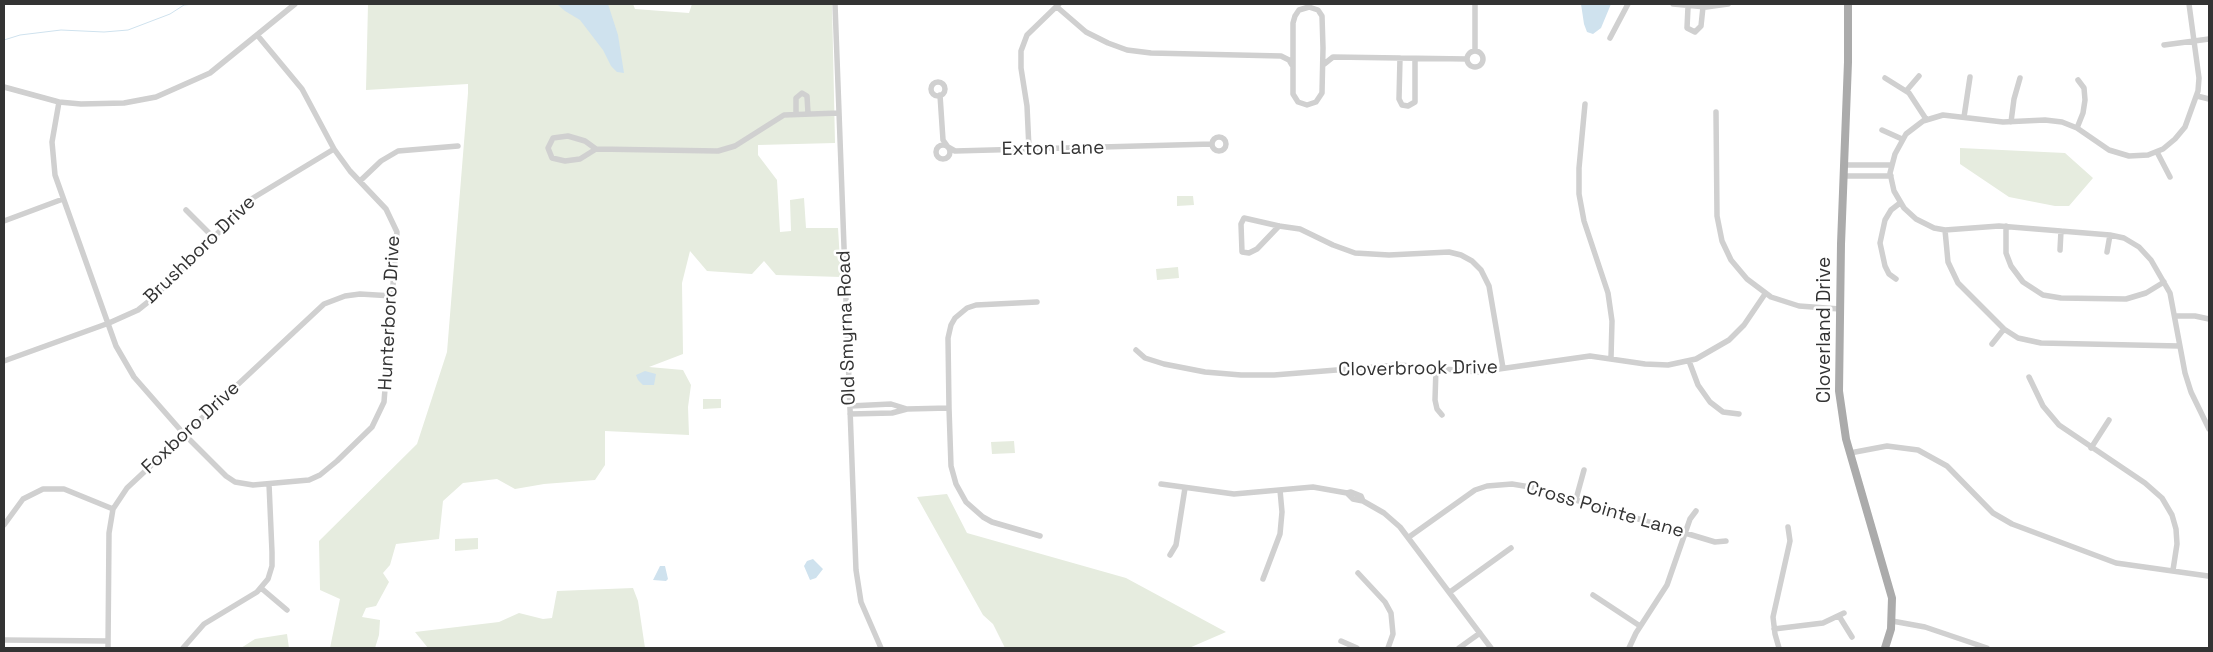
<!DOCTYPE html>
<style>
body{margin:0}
#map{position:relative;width:2213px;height:652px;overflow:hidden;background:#fff;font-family:"Space Grotesk",sans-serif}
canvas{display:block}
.frame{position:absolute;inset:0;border:5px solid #333;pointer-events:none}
</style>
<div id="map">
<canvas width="2213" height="652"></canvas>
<div class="frame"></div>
</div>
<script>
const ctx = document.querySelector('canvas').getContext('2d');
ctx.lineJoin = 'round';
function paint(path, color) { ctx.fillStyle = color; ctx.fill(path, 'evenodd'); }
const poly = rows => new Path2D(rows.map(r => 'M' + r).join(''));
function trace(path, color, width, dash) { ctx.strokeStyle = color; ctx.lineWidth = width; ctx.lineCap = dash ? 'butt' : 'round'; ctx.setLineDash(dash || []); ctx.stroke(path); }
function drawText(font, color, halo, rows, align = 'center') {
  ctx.font = font + ' "Space Grotesk",sans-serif'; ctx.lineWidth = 5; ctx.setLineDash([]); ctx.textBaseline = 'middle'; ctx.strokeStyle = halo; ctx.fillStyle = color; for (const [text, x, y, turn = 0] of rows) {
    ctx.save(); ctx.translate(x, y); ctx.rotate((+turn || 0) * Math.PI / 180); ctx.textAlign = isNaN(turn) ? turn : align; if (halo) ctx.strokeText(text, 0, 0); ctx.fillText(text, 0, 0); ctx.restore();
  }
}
paint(poly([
 [368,4,633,4,635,9,689,13,692,4,832,4,835,143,758,145,758,155,777,180,780,232,791,231,790,200,804,198,806,228,838,228,841,277,776,275,764,261,752,274,707,271,690,251,682,283,683,354,649,367,683,370,691,385,688,407,689,435,605,431,605,465,595,480,544,484,515,489,497,479,463,483,443,501,439,539,396,544,390,565,383,573,389,582,376,606,366,608,362,617,380,620,379,635,375,648,330,648,340,599,320,590,319,541,417,444,447,352,468,93,468,84,366,90],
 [1960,148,2065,153,2093,178,2069,206,2055,206,2009,197,1960,164],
 [1177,196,1193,196,1194,205,1177,206],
 [1178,267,1179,278,1157,280,1156,269],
 [703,399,721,399,721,408,703,409],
 [1014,441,1015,453,992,454,991,442],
 [947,494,967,533,1126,578,1226,632,1189,648,1005,648,993,624,983,615,917,497],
 [478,538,478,549,455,551,455,539],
 [633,588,638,601,645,648,428,648,415,632,499,622,519,613,543,619,552,618,557,591],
 [287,634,289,648,241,648,255,639]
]), '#e6ecdf');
paint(poly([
 [557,4,608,4,618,35,624,73,617,72,611,66,603,50,580,20,565,11],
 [1581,4,1611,4,1601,28,1593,34,1587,32,1584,24],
 [645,371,656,374,654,385,643,385,638,380,636,375],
 [813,559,823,569,816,578,810,580,804,566,807,561],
 [660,566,665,566,668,579,666,581,653,580]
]), '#cfe2ee');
trace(poly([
 [4,40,20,35,61,30,104,32,128,30,170,14,184,5,194,4]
]), '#cfe2ee', 1);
trace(poly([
 [835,4,856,570,861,602,881,648],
 [1673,4,1706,7,1728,4],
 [2189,4,2199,78,2198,91,2185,127,2175,139,2163,149,2148,155,2129,156,2109,150,2077,128,2062,122,2045,120,2003,122,1943,115,1923,121,1906,134,1895,154,1890,173,1894,191,1904,208,1916,219,1934,228,1945,230,1999,226,2110,235,2124,238,2139,247,2151,260,2170,293,2185,373,2191,392,2209,429],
 [1057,7,1086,32,1108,43,1127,50,1151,53,1281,56,1289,60,1292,65],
 [1309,7,1318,10,1322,16,1323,48,1322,93,1316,102,1307,105,1298,102,1293,94,1293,23,1295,16,1299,10,1309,7],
 [1688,7,1687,28,1695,32,1701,26,1703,7],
 [1610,38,1628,4],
 [2164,45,2209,39],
 [1475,51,1475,4],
 '1467 59a8 8 0 1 1 16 0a8 8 0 1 1-16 0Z',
 [1400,58,1399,99,1402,105,1408,106,1415,102,1415,59],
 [1323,65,1333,57,1467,59],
 [1885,78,1909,93,1926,119],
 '931 89a7 7 0 1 1 14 0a7 7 0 1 1-14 0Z',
 [4,87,59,102,81,104,124,103,156,97,210,73,295,4],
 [1907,90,1919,76],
 [940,95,943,140,948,147,955,151,1212,144],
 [2197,96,2209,99],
 [59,102,52,142,55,175,116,346,134,377,184,434,226,476,235,482,253,485,309,480,320,475,337,461,372,427,384,402,397,232,386,209,350,171,334,149,302,89,258,36],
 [1585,104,1579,168,1579,194,1584,221,1608,293,1612,321,1611,358],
 [1716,112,1717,216,1722,241,1731,260,1747,279,1771,297,1799,306,1840,309],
 [796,113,796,98,802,93,807,96,808,113],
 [1964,117,1970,77],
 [2011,122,2014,99,2020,78],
 [2077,128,2083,113,2085,100,2084,88,2078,80],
 [1882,130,1902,139],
 '1212 144a7 7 0 1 1 14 0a7 7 0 1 1-14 0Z',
 '936 152a7 7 0 1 1 14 0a7 7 0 1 1-14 0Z',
 [596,149,585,141,568,136,553,138,548,148,552,158,565,161,580,159,596,149,718,151,735,146,784,115,839,113],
 [1029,149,1027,106,1021,68,1021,51,1027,35,1059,4],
 [2157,152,2170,177],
 [1844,165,1891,165],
 [1844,176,1891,176],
 [360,181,381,161,398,151,458,146],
 [186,210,213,237],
 [4,221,63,199],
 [1279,226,1257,249,1249,253,1242,252,1241,224,1244,218,1279,226,1300,229,1333,245,1355,253,1389,255,1449,252,1461,255,1472,261,1481,270,1489,286,1503,368],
 [2006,226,2006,253,2011,266,2023,282,2043,295,2061,298,2126,299,2146,293,2164,282],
 [1945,230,1948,262,1958,283,2004,329,2018,338,2041,343,2179,346],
 [2060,250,2061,231],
 [2107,252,2110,235],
 [1896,279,1889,274,1885,266,1880,243,1885,220,1891,210,1900,203],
 [1037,302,976,305,967,308,955,318,951,325,948,338,949,408,951,466,956,484,966,502,983,517,992,522,1040,536],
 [2175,316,2195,316,2209,319],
 [1992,344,2004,329],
 [1136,350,1145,358,1164,364,1205,372,1241,375,1274,375,1399,365,1478,372,1590,356,1645,364,1668,365,1696,359,1729,340,1744,325,1765,294],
 [4,361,109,323,138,310,153,298,253,198,334,149],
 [1689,361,1698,385,1710,402,1723,412,1739,414],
 [1436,368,1435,400,1437,409,1442,415],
 [2029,377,2043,406,2059,425,2145,483,2162,498,2172,515,2176,529,2177,544,2173,570],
 [850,406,891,404,907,409],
 [850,414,892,413,907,409,949,408],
 [2091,448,2109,420],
 [1850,453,1887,446,1918,450,1947,466,1993,513,2012,524,2116,563,2208,576],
 [1161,484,1234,494,1313,487,1347,493],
 [1576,499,1584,470],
 [1363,501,1353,499,1347,493,1351,492,1361,496,1363,501,1384,513,1400,527,1491,648],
 [4,525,23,499,43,489,64,489,113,509],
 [1409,537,1475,490,1487,486,1512,484,1536,488,1715,542,1726,541],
 [1170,555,1176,545,1185,488],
 [1358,573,1385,602,1391,613,1393,634,1388,648],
 [1263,579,1280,534,1282,512,1280,490],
 [261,588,287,610],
 [1450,592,1511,548],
 [1593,595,1640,626],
 [1839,616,1852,637],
 [1892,621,1925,627,1987,648],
 [1774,629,1823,623,1844,613],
 [4,640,108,641],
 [1341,641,1357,648],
 [108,648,109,533,113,509,127,488,324,304,345,296,360,294,393,296],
 [183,648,204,624,257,592,268,579,272,566,272,552,269,484],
 [1459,648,1480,633],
 [1629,648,1636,633,1667,585,1690,519,1696,511],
 [1779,648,1775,634,1773,617,1790,541,1788,527]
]), '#d0d0d0', 5.5);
trace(poly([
 [1848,4,1848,62,1841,244,1839,391,1846,439,1892,598,1891,629,1885,648]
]), '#ababab', 8);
drawText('19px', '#333', '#fff', [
 ["Exton Lane",1053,149,-1],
 ["Brushboro Drive",200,250,-44],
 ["Hunterboro Drive",390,313,-87],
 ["Old Smyrna Road",847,328,-92],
 ["Cloverland Drive",1825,330,-90],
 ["Cloverbrook Drive",1418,369,-1],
 ["Foxboro Drive",191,428,-43],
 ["Cross Pointe Lane",1605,510,16]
]);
</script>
